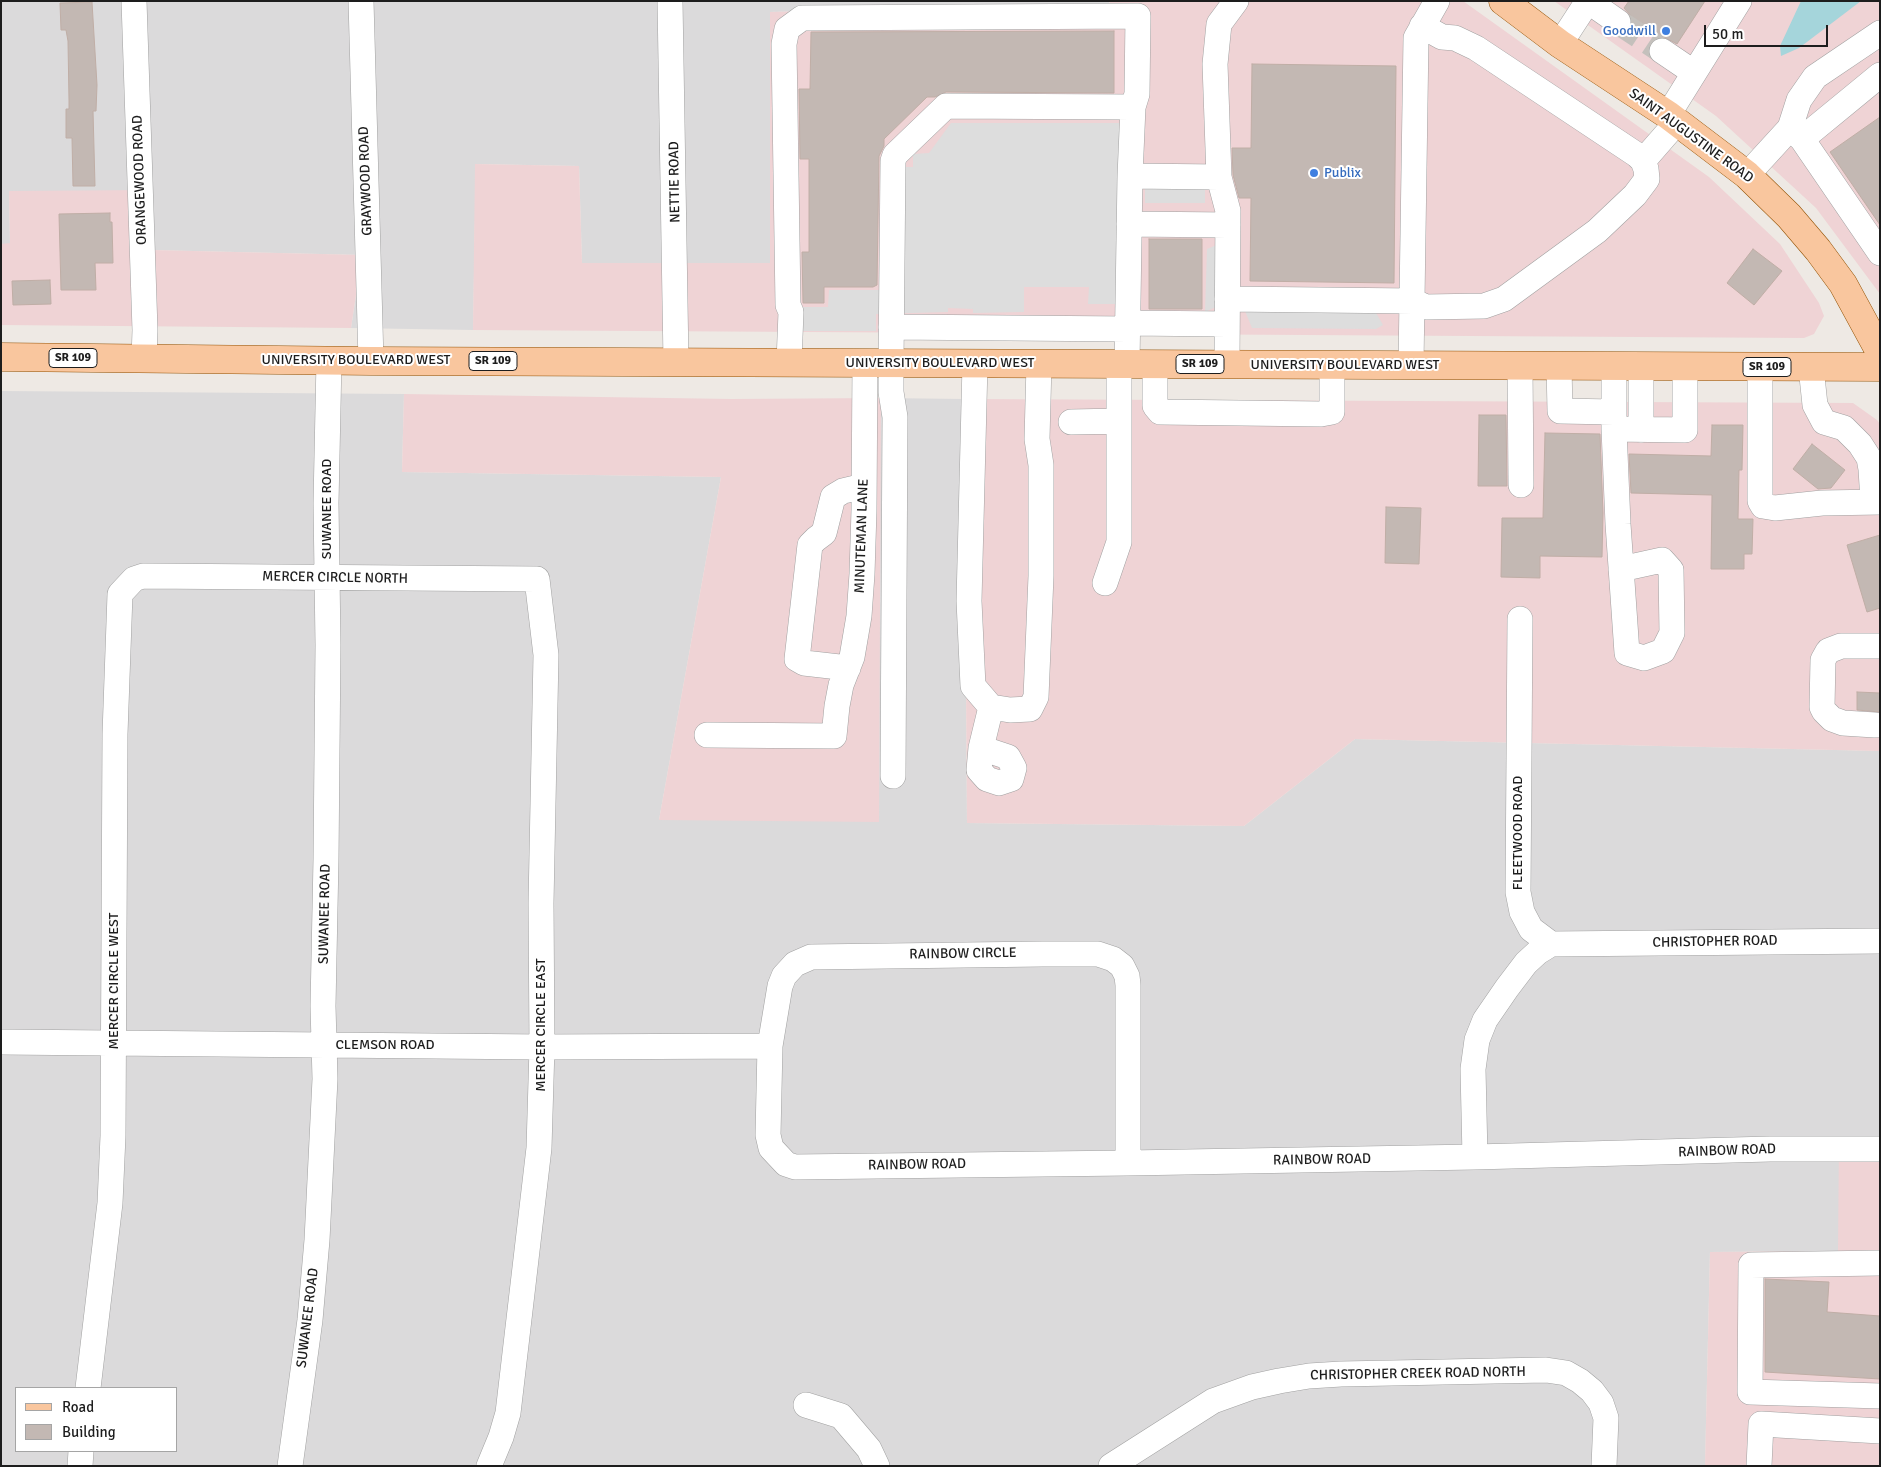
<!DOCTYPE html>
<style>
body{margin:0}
#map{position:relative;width:1881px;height:1467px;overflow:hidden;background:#eee9e4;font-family:Signika,sans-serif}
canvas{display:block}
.frame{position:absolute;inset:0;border:2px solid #1d1d1d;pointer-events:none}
.legend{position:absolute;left:15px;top:1387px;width:162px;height:65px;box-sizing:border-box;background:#fff;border:1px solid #a5a5a5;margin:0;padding:6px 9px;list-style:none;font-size:15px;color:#1d1d1d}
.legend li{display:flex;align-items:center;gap:10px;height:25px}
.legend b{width:25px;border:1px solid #a5a5a5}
.scale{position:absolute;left:1704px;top:25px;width:124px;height:22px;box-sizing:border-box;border:2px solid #1d1d1d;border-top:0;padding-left:6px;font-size:15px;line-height:18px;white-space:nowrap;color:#1d1d1d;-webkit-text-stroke:4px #fff;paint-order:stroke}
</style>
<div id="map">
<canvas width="1881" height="1467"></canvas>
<div class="frame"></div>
<ul class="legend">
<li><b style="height:6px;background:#f9c69e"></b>Road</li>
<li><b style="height:14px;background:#c3b8b3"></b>Building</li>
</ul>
<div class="scale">50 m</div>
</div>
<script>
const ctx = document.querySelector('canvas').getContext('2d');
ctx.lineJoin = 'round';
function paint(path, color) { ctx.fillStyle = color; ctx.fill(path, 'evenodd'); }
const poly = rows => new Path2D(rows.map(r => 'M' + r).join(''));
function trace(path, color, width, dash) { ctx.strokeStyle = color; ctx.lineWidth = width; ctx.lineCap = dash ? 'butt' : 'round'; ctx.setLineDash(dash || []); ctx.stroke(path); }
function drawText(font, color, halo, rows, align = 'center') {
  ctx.font = font + ' Signika,sans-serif'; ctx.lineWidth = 4; ctx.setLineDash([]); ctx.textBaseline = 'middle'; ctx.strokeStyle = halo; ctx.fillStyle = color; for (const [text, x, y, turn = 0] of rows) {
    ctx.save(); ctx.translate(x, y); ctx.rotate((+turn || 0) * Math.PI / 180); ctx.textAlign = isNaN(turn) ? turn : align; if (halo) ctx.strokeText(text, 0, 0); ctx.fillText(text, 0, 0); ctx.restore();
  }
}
paint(poly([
 [1,1,1109,1,1109,4,770,12,770,263,582,263,579,166,476,164,473,330,351,328,362,255,151,250,9,191,10,244,1,244],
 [1,391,404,394,402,472,721,477,659,820,881,398,964,399,967,823,1244,826,1355,739,1880,751,1880,1140,1839,1140,1839,1251,1710,1252,1705,1466,1,1466],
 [16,1388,176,1388,176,1451,16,1451]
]), '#dbdadb');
paint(poly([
 [1110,1,1463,1,1709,177,1780,244,1819,303,1824,316,1814,334,1804,338,473,330,475,164,579,166,582,263,770,263,770,12,1109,4],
 [1554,1,1880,1,1880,294,1816,208,1716,116],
 [152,190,151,250,362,255,351,328,1,325,1,244,10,243,9,191],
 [404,394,732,399,881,398,879,822,659,820,721,477,402,472],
 [964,399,1853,403,1877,420,1880,424,1880,751,1355,739,1244,826,967,823],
 [1839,1140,1880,1140,1880,1466,1705,1466,1710,1252,1838,1251]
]), '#efd3d5');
paint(poly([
 [951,123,1119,123,1119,304,1088,304,1089,287,1024,287,1024,312,973,313,973,309,948,308,948,312,876,314,876,331,801,331,802,307,828,307,829,290,902,290,901,167,913,167,913,154,929,153],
 [1145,188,1205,188,1205,203,1145,203],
 [1219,244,1220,305,1205,312,1207,249],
 [1245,311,1375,311,1383,325,1376,329,1252,328]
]), '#ddd');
paint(poly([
 [1801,1,1861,1,1799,48,1781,56,1780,46]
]), '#a5d5db');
const building = poly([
 [1629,1,1705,1,1677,44,1664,37,1658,38,1632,20,1631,16,1624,8,1629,1],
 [92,2,97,85,96,111,93,111,95,186,73,186,72,138,66,138,66,109,69,109,69,100,68,41,66,30,61,30,60,3,92,2],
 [1114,31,1114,93,946,92,935,97,927,97,884,139,884,146,879,156,877,285,873,287,824,287,824,303,803,303,802,252,809,252,809,159,800,159,799,89,810,89,811,32,1114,31],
 [1252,64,1396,66,1394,283,1250,281,1251,198,1239,198,1233,175,1232,148,1251,148,1252,64],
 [1880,117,1880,225,1830,152,1880,117],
 [110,213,110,222,112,222,113,263,95,263,96,290,61,290,59,214,110,213],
 [1149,239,1202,239,1202,309,1149,309,1149,239],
 [1753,249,1782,271,1754,305,1727,283,1753,249],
 [50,280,51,304,13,305,12,281,50,280],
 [1479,415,1506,415,1507,486,1478,486,1479,415],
 [1712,425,1743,425,1742,470,1739,470,1738,519,1753,519,1752,554,1744,554,1744,569,1711,569,1712,495,1631,493,1629,454,1711,456,1712,425],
 [1545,433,1600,434,1603,513,1602,557,1540,556,1540,578,1501,577,1502,518,1543,518,1545,433],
 [1812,444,1845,470,1831,488,1818,489,1793,469,1812,444],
 [1386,507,1421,508,1419,564,1385,563,1386,507],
 [1880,535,1880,608,1867,612,1847,545,1880,535],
 [1857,692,1880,693,1880,712,1857,710,1857,692],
 [1765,1279,1829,1282,1827,1312,1880,1316,1880,1379,1765,1372,1765,1279]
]);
paint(building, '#c3b8b3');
trace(building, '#c0aea6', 1);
trace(poly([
 [1618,22,1662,51]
]), '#c4c0bc', 25, [25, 12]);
const minor = poly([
 [134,1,145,330,144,359],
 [361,1,371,361],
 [670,1,676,362],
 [1588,1,1618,22],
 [1560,44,1588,1],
 [1662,51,1693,72],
 [1668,115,1739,1],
 [1790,128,1802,139,1880,253],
 [1802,139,1880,75],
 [1643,161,1677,122],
 [1747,175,1790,128,1799,100,1815,77,1880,33],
 [1130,176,1219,177],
 [1129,224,1228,225],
 [1227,299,1413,301,1426,307,1484,306,1504,299,1597,231,1635,195,1647,179,1646,169,1643,161,1637,155,1476,48,1455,38,1442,37,1422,26],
 [1127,323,1227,324],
 [891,327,1127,329],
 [789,362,791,312,788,305,784,44,787,29,802,18,1138,16,1137,94,1133,107,1130,176,1127,364],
 [975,364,969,601,973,686,991,707,981,748,979,770,987,779,999,783,1011,779,1014,768,1008,757,981,748],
 [1155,364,1155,406,1160,412,1321,414,1332,412,1332,365],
 [1227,364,1228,211,1219,177,1215,64,1219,24,1236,1],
 [1411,365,1416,38,1437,1],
 [1614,365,1614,429,1618,524,1627,653,1644,658,1663,651,1672,633,1671,570,1662,560,1621,569],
 [1520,366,1521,485],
 [1559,366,1560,411,1614,412],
 [1760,367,1760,501,1763,506,1775,508,1822,503,1880,502],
 [1811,367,1815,405,1824,422,1844,428,1860,444,1869,458,1871,469,1873,501],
 [1071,422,1119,421],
 [1614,429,1685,430,1685,366],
 [1641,430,1641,366],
 [1105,583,1119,542,1119,364],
 [1520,619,1518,892,1522,912,1531,929,1551,944],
 [848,668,804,663,797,659,810,545,816,539,824,533,833,497,843,491,864,486],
 [991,707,1010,710,1030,709,1036,697,1041,576,1041,465,1037,439,1039,364],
 [1875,725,1843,723,1832,719,1824,711,1822,707,1823,660,1828,651,1841,646,1880,646],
 [707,735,834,736,837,706,841,685,852,657,859,616,862,574,864,510,865,363],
 [893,776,895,417,891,392,891,363,893,161,895,155,946,106,1133,107],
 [1,1042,542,1047,770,1046],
 [1475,1157,1473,1069,1477,1040,1485,1020,1507,988,1526,963,1538,952,1551,944,1880,941],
 [1128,1163,1128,985,1127,976,1122,966,1113,959,1098,954,1043,954,811,957,795,964,784,976,780,986,770,1046,768,1135,771,1148,786,1164,795,1167,1128,1163,1475,1157,1770,1149,1880,1149],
 [1880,1263,1751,1265,1750,1392,1880,1396],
 [88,1388,110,1203,113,1136,115,734,120,594,134,579,143,576,537,579,546,655,541,903,542,1047,539,1148,508,1413,501,1437,489,1466],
 [806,1405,841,1416,869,1449,877,1466],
 [80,1466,81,1451],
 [290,1466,310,1320,317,1240,325,1079,323,1006,326,859,328,645,326,503,329,360],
 [1111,1466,1213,1401,1252,1387,1279,1381,1309,1376,1341,1374,1546,1370,1566,1373,1580,1381,1592,1391,1601,1403,1606,1418,1604,1466],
 [1759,1466,1761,1424,1880,1431]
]);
const major = poly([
 [1503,1,1560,44,1668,115,1747,175,1789,216,1818,250,1843,284,1880,352],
 [1,357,371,361,1880,367]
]);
trace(minor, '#a1a1a1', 26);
trace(major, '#935204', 29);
trace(minor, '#fff', 25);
trace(major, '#f9c69e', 28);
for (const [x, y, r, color] of [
 [1666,31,5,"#3f7fe0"],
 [1314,173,5,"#3f7fe0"]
]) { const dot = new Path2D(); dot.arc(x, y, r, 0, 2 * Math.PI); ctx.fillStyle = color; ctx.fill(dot); trace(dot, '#fff', 2); }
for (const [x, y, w] of [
 [73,358,48],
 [493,361,48],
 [1200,364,48],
 [1767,367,48]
]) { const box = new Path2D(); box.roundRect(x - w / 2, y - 9.5, w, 19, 4); ctx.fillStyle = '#fff'; ctx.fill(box); trace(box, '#1d1d1d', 1); }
drawText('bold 12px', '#1d1d1d', null, [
 ["SR 109",73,358],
 ["SR 109",493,361],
 ["SR 109",1200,364],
 ["SR 109",1767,367]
]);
drawText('14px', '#366cbe', '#fff', [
 ["Goodwill",1656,31],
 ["Publix",1324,173,"left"]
], 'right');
drawText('14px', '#1d1d1d', '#fff', [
 ["SAINT AUGUSTINE ROAD",1691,136,36],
 ["ORANGEWOOD ROAD",140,180,-92],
 ["GRAYWOOD ROAD",366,181,-92],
 ["NETTIE ROAD",675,182,-91],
 ["UNIVERSITY BOULEVARD WEST",356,360],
 ["UNIVERSITY BOULEVARD WEST",940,363],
 ["UNIVERSITY BOULEVARD WEST",1345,365],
 ["SUWANEE ROAD",327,509,-90],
 ["MINUTEMAN LANE",862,536,-88],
 ["MERCER CIRCLE NORTH",335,578,1],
 ["FLEETWOOD ROAD",1518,833,-90],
 ["SUWANEE ROAD",325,914,-89],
 ["CHRISTOPHER ROAD",1715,942,-1],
 ["RAINBOW CIRCLE",963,954,-1],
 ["MERCER CIRCLE WEST",114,981,-90],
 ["MERCER CIRCLE EAST",541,1025,-90],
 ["CLEMSON ROAD",385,1045],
 ["RAINBOW ROAD",1727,1151,-2],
 ["RAINBOW ROAD",1322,1160,-1],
 ["RAINBOW ROAD",917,1165,-1],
 ["SUWANEE ROAD",308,1318,-83],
 ["CHRISTOPHER CREEK ROAD NORTH",1418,1374,-1]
]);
</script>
